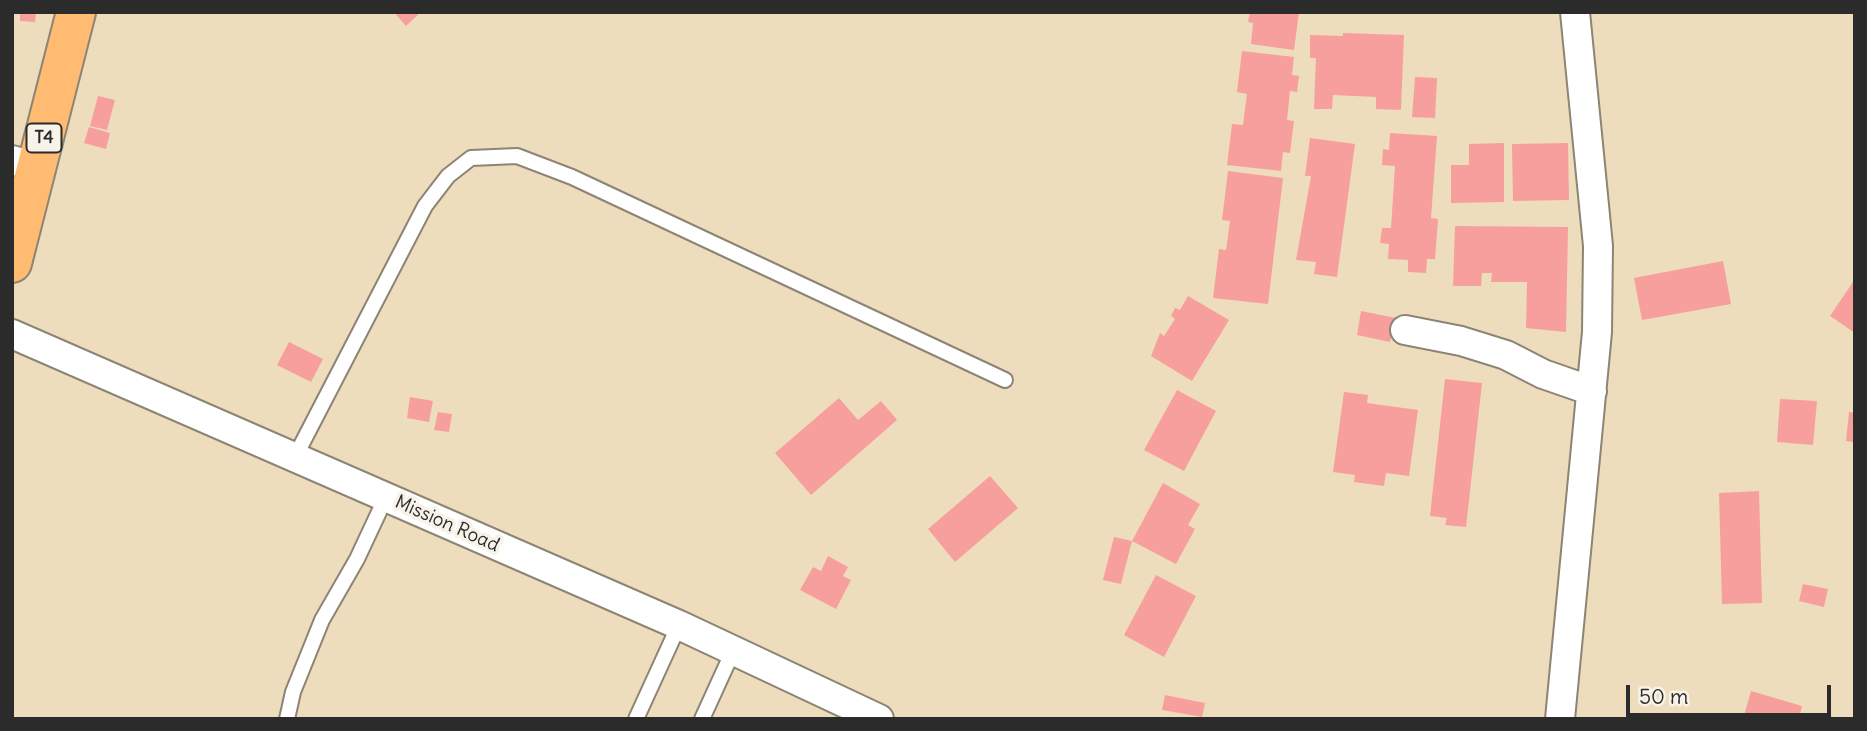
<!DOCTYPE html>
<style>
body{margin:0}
#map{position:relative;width:1867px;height:731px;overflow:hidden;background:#eeddbc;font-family:Delius,sans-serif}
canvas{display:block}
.frame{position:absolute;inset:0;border:14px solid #2b2b2b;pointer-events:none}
.scale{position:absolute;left:1626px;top:685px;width:205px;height:32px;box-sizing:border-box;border:4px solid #2b2b2b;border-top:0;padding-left:9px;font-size:21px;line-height:24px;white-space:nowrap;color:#2b2b2b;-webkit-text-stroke:5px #f7f3e8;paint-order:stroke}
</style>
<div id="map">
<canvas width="1867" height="731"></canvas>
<div class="frame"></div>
<div class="scale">50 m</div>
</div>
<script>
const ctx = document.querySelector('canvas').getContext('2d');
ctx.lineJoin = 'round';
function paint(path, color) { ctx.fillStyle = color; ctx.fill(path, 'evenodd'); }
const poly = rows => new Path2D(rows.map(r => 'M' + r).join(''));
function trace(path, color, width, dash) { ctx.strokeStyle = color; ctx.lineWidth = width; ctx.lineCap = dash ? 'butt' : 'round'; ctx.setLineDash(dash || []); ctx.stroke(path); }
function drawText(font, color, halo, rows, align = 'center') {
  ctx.font = font + ' Delius,sans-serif'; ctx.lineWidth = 7; ctx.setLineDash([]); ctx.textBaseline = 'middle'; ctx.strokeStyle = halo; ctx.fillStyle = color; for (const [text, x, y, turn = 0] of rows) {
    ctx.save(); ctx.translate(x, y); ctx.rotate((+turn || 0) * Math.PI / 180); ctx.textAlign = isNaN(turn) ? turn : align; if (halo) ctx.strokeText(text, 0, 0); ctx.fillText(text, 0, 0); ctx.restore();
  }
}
paint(poly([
 [20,12,36,12,35,22,20,21],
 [394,12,421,12,406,26],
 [1250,12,1299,12,1294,50,1251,44,1253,23,1248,22],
 [1343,33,1404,35,1401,110,1376,109,1376,97,1333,95,1332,109,1314,109,1316,58,1310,58,1310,35,1343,36],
 [1242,51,1294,57,1292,75,1299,76,1297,92,1290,91,1287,120,1294,121,1290,153,1283,152,1281,171,1227,165,1232,124,1243,125,1247,94,1237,92],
 [1415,77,1437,78,1435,118,1412,117],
 [98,96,115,100,107,130,90,126],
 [89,127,110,133,106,149,84,143],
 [1390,133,1437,136,1431,218,1438,219,1435,259,1427,259,1426,273,1408,272,1408,260,1388,259,1389,244,1380,243,1382,228,1391,228,1395,166,1382,165,1383,149,1389,150],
 [1310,138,1355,144,1337,277,1314,274,1316,262,1296,260,1311,176,1305,176],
 [1504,143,1504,202,1451,203,1451,165,1469,165,1469,144],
 [1568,143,1569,200,1513,201,1512,144],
 [1228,171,1283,178,1268,304,1213,298,1219,249,1226,250,1230,221,1222,220],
 [1455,226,1568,227,1566,332,1526,328,1527,282,1491,282,1492,273,1482,273,1481,286,1453,286],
 [1723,261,1731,304,1642,320,1634,278],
 [1855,279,1855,333,1830,316],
 [1188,296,1229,320,1192,381,1151,356,1160,333,1164,336,1175,319,1171,316,1175,308,1180,310],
 [1361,311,1396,318,1390,342,1357,335],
 [289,342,323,359,311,382,277,365],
 [1445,379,1482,383,1466,527,1445,525,1447,518,1430,516],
 [1177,390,1216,411,1184,471,1144,450],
 [1344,392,1368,395,1367,403,1418,410,1409,476,1386,473,1384,486,1354,482,1355,475,1333,472],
 [410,397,433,401,429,422,407,418],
 [839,398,858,420,881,401,897,420,811,495,775,453],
 [1780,399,1817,401,1813,445,1777,442],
 [438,412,452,414,449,432,434,430],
 [1849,412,1855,413,1855,442,1846,441],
 [990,476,1018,508,955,562,928,529],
 [1163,483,1200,504,1188,525,1195,529,1176,564,1132,541],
 [1759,491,1762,603,1722,604,1719,493],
 [1114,537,1132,541,1121,584,1103,580],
 [828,556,848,567,843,576,851,580,836,609,800,590,813,567,821,571],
 [1156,575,1196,596,1164,657,1124,635],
 [1803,584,1828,589,1824,607,1799,601],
 [1751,691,1802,706,1799,719,1743,719],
 [1165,695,1205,703,1202,717,1162,710]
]), '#f79f9c');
const service = poly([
 [295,457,425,206,448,176,471,158,517,156,572,177,1005,380],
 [287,719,293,692,322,620,357,559,386,497],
 [636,719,679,625],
 [702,719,733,651]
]);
const minor = poly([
 [12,160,36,167],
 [1405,330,1461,341,1506,355,1543,374,1592,391],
 [12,334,679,625,879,719],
 [1560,719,1597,332,1598,246,1575,12]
]);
const trunk = poly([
 [12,263,76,12]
]);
trace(service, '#8c8474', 18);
trace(minor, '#8c8474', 32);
trace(trunk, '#8c8474', 42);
trace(service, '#fff', 14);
trace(minor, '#fff', 28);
trace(trunk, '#ffbb71', 38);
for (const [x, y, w] of [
 [44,138,35]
]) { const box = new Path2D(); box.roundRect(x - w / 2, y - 14.5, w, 29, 5); ctx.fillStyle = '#f7f3e8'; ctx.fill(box); trace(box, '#2b2b2b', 2); }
drawText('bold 18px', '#2b2b2b', null, [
 ["T4",44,138]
]);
drawText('19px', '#2b2b2b', '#f7f3e8', [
 ["Mission Road",447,524,24]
]);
</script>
